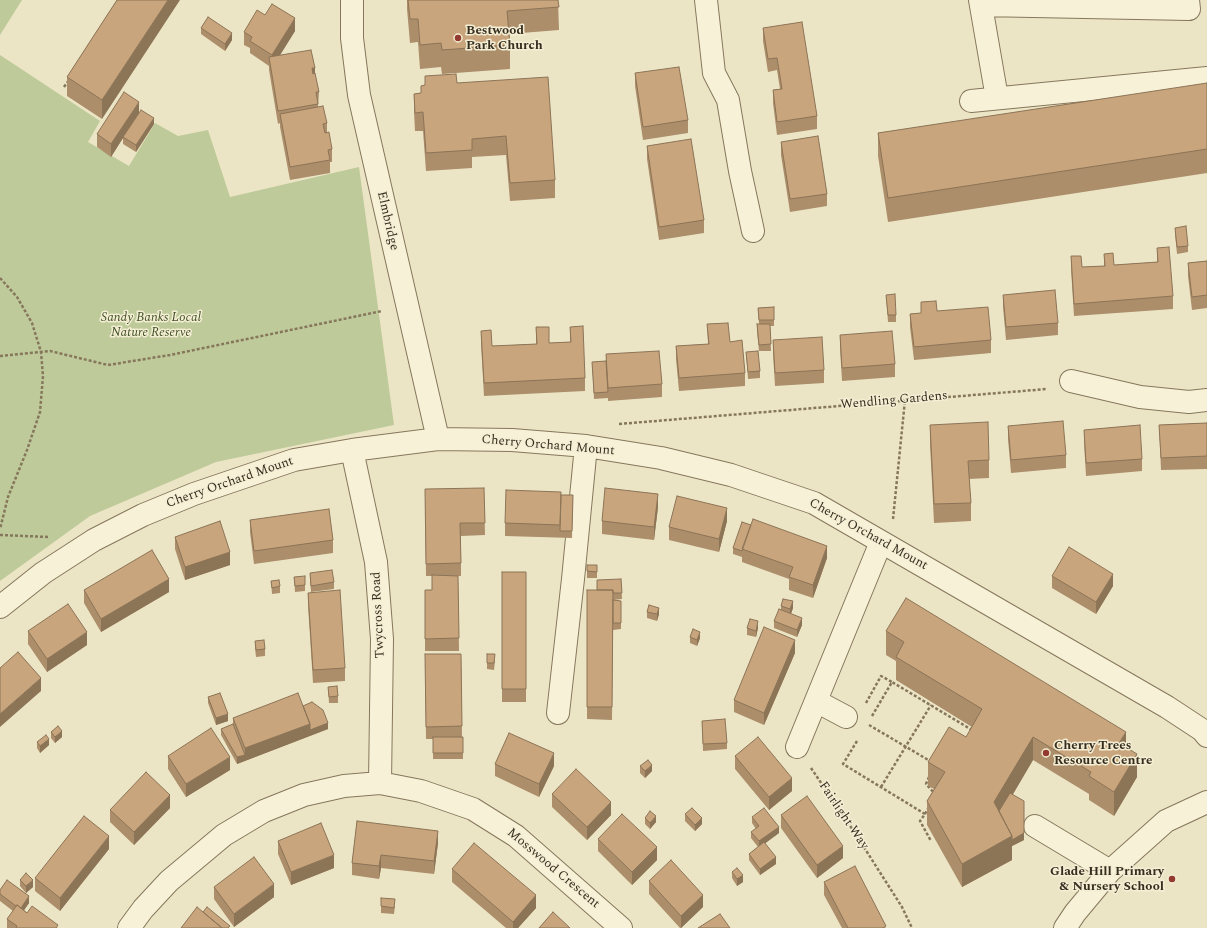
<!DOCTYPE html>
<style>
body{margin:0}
canvas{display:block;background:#ece5c5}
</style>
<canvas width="1207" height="928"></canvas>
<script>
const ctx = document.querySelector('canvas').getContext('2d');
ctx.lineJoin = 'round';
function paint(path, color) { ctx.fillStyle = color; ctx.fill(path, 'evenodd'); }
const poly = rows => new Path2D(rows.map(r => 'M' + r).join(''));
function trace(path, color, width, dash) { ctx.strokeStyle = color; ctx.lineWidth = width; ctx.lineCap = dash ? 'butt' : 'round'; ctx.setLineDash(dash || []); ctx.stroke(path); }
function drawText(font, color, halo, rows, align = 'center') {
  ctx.font = font + ' Spectral,serif'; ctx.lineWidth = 3; ctx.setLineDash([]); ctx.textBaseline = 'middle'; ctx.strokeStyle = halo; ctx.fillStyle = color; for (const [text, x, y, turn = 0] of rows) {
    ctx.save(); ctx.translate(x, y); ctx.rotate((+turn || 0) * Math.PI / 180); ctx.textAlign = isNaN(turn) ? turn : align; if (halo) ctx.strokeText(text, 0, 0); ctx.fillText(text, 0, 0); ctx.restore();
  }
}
paint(poly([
 [0,0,22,0,0,35],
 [0,55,100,121,88,142,129,166,155,123,178,136,208,130,230,197,359,167,394,425,216,462,90,516,0,581]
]), '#beca99');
const minor = poly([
 [352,0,352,38,359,95,438,439],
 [706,0,714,73,728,100,740,171,753,231],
 [980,0,997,98],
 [981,5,1189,9,1188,0],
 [971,101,1207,78],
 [1071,381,1140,397,1189,402,1207,400],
 [352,450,376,562,382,639,380,783],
 [0,607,43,573,94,540,143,515,194,494,294,460,352,450,438,439,512,440,586,446,661,458,731,475,814,503,1167,707,1202,730,1207,736],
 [816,701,846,717],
 [558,713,573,579,586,446],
 [797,747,881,542],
 [1035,826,1110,871],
 [129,928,143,909,169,881,224,835,264,811,304,795,344,786,380,783,421,791,473,809,516,836,621,928],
 [1065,928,1075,913,1110,871,1166,821,1207,802]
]);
trace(minor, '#86775c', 24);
trace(poly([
 [64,87,69,80],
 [0,278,17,297,32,323,41,352,43,376,40,412,27,450,8,497,0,529],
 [0,356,50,351,108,365,170,355,382,311],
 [619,424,1047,389],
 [893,519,905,400],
 [0,535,49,537],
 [866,703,881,676,892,682],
 [872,716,892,682,972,730],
 [869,725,930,761],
 [857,741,843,764,925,814,920,821,931,841],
 [811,768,853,830,902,907,912,928],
 [929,777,926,784,935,794],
 [881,787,931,705],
 [925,814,929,807]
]), '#86775c', 2.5, [3, 2]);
trace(minor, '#f7f1d8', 22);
paint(poly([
 [117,0,102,119,67,96,67,77],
 [407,0,558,0,559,30,509,34,510,45,510,69,442,74,441,67,420,69,418,42,410,43,407,9],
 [201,28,232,40,225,51,201,34],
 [763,28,817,116,817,129,777,135,773,103,773,90,780,89,777,70,768,72,763,41],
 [295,31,280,55,315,74,319,92,318,107,327,123,327,133,332,149,332,162,330,162,330,173,290,180,280,127,280,123,278,124,269,70,269,66,250,53,250,48,244,45,244,32],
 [635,73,688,120,688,133,643,140,635,86],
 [425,76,457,83,555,180,555,198,510,201,506,155,472,157,472,168,426,171,423,131,415,131,414,112,414,94,421,93,421,86,425,85],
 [1207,85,1207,173,888,222,878,156,878,133],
 [139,113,154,124,136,152,123,144,123,138,111,157,97,147,97,134],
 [781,142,827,194,827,206,790,212,781,155],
 [647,146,704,220,704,233,659,240,647,159],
 [1175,228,1188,246,1188,252,1177,254,1175,234],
 [1157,248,1173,296,1173,309,1074,316,1071,269,1071,256,1082,267,1104,266,1104,254,1114,265,1157,262],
 [1207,261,1207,308,1192,310,1188,276,1188,263],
 [886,295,896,315,896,322,888,322],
 [1003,295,1058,323,1058,335,1006,340,1003,307],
 [921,302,937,311,991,340,991,353,914,360,910,327,910,314,921,313],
 [774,307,774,326,770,326,771,351,759,351,757,331,757,324,759,324,758,308],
 [707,324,730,342,745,373,745,386,679,391,676,359,676,346,708,344],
 [536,327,549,343,570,342,570,327,585,378,585,391,484,396,481,343,481,331,492,346,536,344],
 [840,335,895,364,895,377,842,381,840,348],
 [773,340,824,370,824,383,775,386,773,353],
 [746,352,760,371,760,378,748,379],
 [606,354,662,384,662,397,608,401,608,398,594,399,592,362,606,361],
 [1207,423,1207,469,1161,470,1159,425],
 [930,425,989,460,989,478,969,479,971,503,971,521,934,523,930,444],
 [1008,426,1066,455,1066,468,1011,473,1008,439],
 [1084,430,1142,459,1142,471,1086,476,1084,442],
 [484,488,485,535,461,536,461,576,458,576,459,651,425,651,425,590,432,590,432,576,426,576,425,502],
 [573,495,572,538,505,536,505,523,561,499],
 [658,507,654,540,602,534,602,521],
 [250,520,333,540,333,553,254,564,250,532],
 [727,521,719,552,669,540,669,527],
 [175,537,230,565,185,580,175,549],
 [733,548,827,558,813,598,789,590,789,579,742,562,742,557,733,554],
 [597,565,597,578,587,578,587,571],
 [502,572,526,572,526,702,502,702],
 [310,573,334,582,334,589,311,592,310,579],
 [1052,576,1113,586,1096,614,1052,588],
 [294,577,305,585,305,591,295,592],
 [621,579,622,599,613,600,621,601,621,629,613,630,612,720,587,719,587,590,597,590],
 [271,581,280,586,280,593,272,594],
 [84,590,169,592,101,632,84,603],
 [308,593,345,668,345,681,313,683,308,605],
 [781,606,793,608,791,614,802,625,797,637,774,628,774,621,781,610],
 [647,612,659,614,657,621,647,618],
 [747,628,758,628,756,637,747,635],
 [28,631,87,645,47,672,28,644],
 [886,631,1126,747,1137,777,1114,816,1089,800,1089,794,1033,760,1013,794,1024,840,1012,846,1012,860,962,887,927,825,927,801,934,789,928,786,928,762,966,737,972,727,896,680,896,661,886,655],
 [690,637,700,638,697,646,690,643],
 [255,641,265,649,265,656,256,657,255,648],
 [795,653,764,725,734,712,734,700],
 [425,654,461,654,462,737,463,737,463,759,433,759,433,739,426,739],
 [487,654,495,661,494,670,487,669],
 [328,687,338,696,338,703,329,703],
 [208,697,228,721,216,725,208,703],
 [303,706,328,729,237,764,221,735,221,729,233,724,233,718],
 [702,721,727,743,727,749,703,751],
 [51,732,62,737,55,743,51,738],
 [37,742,49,745,40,753,37,748],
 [168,756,230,770,186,797,168,769],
 [735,756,792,791,769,810,735,769],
 [495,764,554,766,539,797,495,776],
 [640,766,652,771,645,778,640,773],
 [552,794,611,815,587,840,552,807],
 [170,808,134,845,110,822,110,810],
 [685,814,702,824,695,831,685,821],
 [781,815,843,858,817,878,781,828],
 [752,817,779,833,765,843,776,864,760,875,749,860,749,854,758,847,751,838,751,832,756,829,752,823],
 [645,818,656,822,650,829,645,824],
 [357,821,438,843,434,874,381,868,379,879,352,875,352,863],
 [598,839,657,860,632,885,598,851],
 [278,841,334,868,291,885,278,854],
 [109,849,60,911,35,891,35,878],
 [452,869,536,908,518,928,506,928,452,882],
 [732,872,743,882,737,886,732,878],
 [20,880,33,887,26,893,20,886],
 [649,881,703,907,681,928,680,928,649,894],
 [824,882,886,928,842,928,824,895],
 [214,887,274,897,234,927,214,899],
 [0,890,29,903,24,910,27,913,58,928,7,928,7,919,13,911,0,901],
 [381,906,395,906,394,914,381,913]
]), '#ac8e6b');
paint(poly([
 [168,0,180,0,102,119,102,100],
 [295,18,295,31,272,68,272,55],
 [232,33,232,40,225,51,225,44],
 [312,68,315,68,315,80,312,81],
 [139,102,139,114,123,137,123,138,111,157,111,144],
 [154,118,154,124,136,152,136,145],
 [658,494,658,507,654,540,654,527],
 [727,508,727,521,719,552,719,539],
 [827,546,827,558,813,598,813,585],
 [230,552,230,565,185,580,185,567],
 [1113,574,1113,586,1096,614,1096,602],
 [169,579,169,592,101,632,101,619],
 [793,601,793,608,790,616,790,609],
 [659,608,659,614,657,621,657,614],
 [802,618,802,625,797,637,797,630],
 [758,621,758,628,756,637,756,631],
 [87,632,87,645,47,672,47,659],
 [700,632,700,638,697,646,697,640],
 [795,640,795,653,764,725,764,713],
 [41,678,41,691,0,727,0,714],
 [228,714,228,721,216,725,216,718],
 [328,723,328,729,237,764,237,757,245,755,245,748,310,724],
 [62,731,62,737,55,743,55,737],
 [1126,732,1126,755,1119,743],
 [1033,737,1033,760,996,823,994,802],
 [49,739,49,745,40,753,40,746],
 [554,753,554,766,539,797,539,784],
 [1137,754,1137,777,1114,816,1114,792],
 [230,757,230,770,186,797,186,784],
 [652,765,652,771,645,778,645,771],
 [792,778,792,791,769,810,769,797],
 [170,795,170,808,134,845,134,832],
 [1024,801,1024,840,1012,846,1012,860,962,887,962,864,1012,836],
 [611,802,611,815,587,840,587,827],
 [656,816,656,822,650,829,650,823],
 [702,818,702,824,695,831,695,825],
 [779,827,779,833,759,848,759,841],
 [438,831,438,843,434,874,434,861],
 [109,836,109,849,60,911,60,898],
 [843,846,843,858,817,878,817,865],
 [657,847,657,860,632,885,632,872],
 [334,855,334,868,291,885,291,872],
 [381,855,381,868,379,879,379,866],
 [776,857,776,864,760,875,760,869],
 [743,875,743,882,737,886,737,879],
 [33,880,33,887,26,893,26,886],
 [274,884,274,897,234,927,234,914],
 [536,895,536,908,518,928,513,928,513,922],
 [703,895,703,907,681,928,681,916],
 [29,896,29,903,20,916,20,909]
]), '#8c7457');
const building = poly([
 [117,0,168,0,102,100,67,77,117,0],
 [408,0,558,0,559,7,507,11,510,45,442,50,441,43,420,45,418,19,410,19,408,0],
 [272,4,295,18,272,55,250,41,252,37,244,32,257,10,265,15,272,4],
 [208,17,232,33,225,44,201,28,208,17],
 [802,22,817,116,777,122,773,90,782,89,777,58,768,59,763,28,802,22],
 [311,50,315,68,312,68,313,74,315,73,319,92,316,92,318,104,278,111,269,57,311,50],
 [679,67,688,120,643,127,635,73,679,67],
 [456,74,457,83,548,77,555,180,510,183,506,136,472,139,472,150,426,153,423,112,415,113,414,94,421,93,421,86,425,85,425,76,456,74],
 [1207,83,1207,149,888,198,878,133,1207,83],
 [124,92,139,102,111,144,97,134,124,92],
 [323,106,327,123,323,124,325,133,329,132,332,149,328,150,330,160,290,167,280,114,323,106],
 [141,110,154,118,136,145,123,137,141,110],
 [818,136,827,194,790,199,781,142,818,136],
 [691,139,704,220,659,227,647,146,691,139],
 [1186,226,1188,246,1177,247,1175,228,1186,226],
 [1169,247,1173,296,1074,304,1071,256,1081,256,1082,267,1105,266,1104,254,1113,253,1114,265,1158,262,1157,248,1169,247],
 [1207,261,1207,295,1192,297,1188,263,1207,261],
 [1055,290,1058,323,1006,327,1003,295,1055,290],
 [895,294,896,315,888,315,886,295,895,294],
 [936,301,937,311,988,307,991,340,914,347,910,314,921,313,921,302,936,301],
 [774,307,774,320,759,320,758,308,774,307],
 [728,323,730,342,742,340,745,373,679,378,676,346,709,344,707,324,728,323],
 [757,324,770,324,771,344,759,345,757,324],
 [583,326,585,378,484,383,481,331,491,330,492,346,537,344,536,327,549,327,549,343,571,342,570,327,583,326],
 [892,331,895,364,842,368,840,335,892,331],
 [822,337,824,370,775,373,773,340,822,337],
 [659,351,662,384,608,388,606,354,659,351],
 [758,351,760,371,748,372,746,352,758,351],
 [606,361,608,392,594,393,592,362,606,361],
 [1063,421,1066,455,1011,460,1008,426,1063,421],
 [988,422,989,460,968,461,971,503,934,504,930,425,988,422],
 [1207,423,1207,456,1161,458,1159,425,1207,423],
 [1140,425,1142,459,1086,463,1084,430,1140,425],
 [484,488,485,523,460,523,461,563,426,564,425,489,484,488],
 [605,488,658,494,654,527,602,521,605,488],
 [506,490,561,492,560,525,505,523,506,490],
 [561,495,573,495,572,531,560,531,561,495],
 [677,496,727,508,719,539,669,527,677,496],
 [329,509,333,540,254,551,250,520,329,509],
 [753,519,827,546,813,585,789,577,793,567,742,549,753,519],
 [220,521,230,552,185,567,175,537,220,521],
 [742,522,751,525,742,551,733,548,742,522],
 [1069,547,1113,574,1096,602,1052,576,1069,547],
 [152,550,169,579,101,619,84,590,152,550],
 [587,565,597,565,597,572,587,571,587,565],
 [332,570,334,582,311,586,310,573,332,570],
 [502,572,526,572,526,689,502,689,502,572],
 [432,575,458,576,459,638,425,639,425,590,432,590,432,575],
 [305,576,305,585,295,586,294,577,305,576],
 [621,579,622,593,613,593,613,590,597,590,597,580,621,579],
 [279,580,280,586,272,588,271,581,279,580],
 [340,590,345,668,313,670,308,593,340,590],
 [587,590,613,590,612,707,587,707,587,590],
 [906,598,1126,732,1119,743,1137,754,1114,792,1089,776,1091,772,1033,737,994,802,1012,836,962,864,927,801,945,772,928,762,949,727,966,737,982,709,896,657,904,642,886,631,906,598],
 [783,599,793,601,790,609,781,606,783,599],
 [613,600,621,601,621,623,613,623,613,600],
 [68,604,87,632,47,659,28,631,68,604],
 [649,605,659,608,657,614,647,612,649,605],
 [779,609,802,618,797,630,774,621,779,609],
 [750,619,758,621,756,631,747,628,750,619],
 [764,627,795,640,764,713,734,700,764,627],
 [693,629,700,632,697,640,690,637,693,629],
 [264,640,265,649,256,650,255,641,264,640],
 [18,652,41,678,0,714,0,668,18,652],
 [425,654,461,654,462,726,426,727,425,654],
 [487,654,495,654,494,663,487,663,487,654],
 [337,686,338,696,329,697,328,687,337,686],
 [220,693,228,714,216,718,208,697,220,693],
 [298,693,310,724,245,748,233,718,298,693],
 [312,702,323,710,328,723,310,730,310,724,303,706,312,702],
 [725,719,727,743,703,744,702,721,725,719],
 [233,724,245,755,237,757,221,729,233,724],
 [58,726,62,731,55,737,51,732,58,726],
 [211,728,230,757,186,784,168,756,211,728],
 [509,733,554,753,539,784,495,764,509,733],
 [46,735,49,739,40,746,37,742,46,735],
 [433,737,463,737,463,753,433,753,433,737],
 [758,737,792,778,769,797,735,756,758,737],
 [648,760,652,765,645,771,640,766,648,760],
 [576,769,611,802,587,827,552,794,576,769],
 [146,772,170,795,134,832,110,810,146,772],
 [1010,793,1024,801,1024,833,1012,840,1012,836,999,811,1010,793],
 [807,796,843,846,817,865,781,815,807,796],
 [692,808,702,818,695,825,685,814,692,808],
 [764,808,779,827,759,841,751,832,759,826,752,817,764,808],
 [650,811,656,816,650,823,645,818,650,811],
 [622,814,657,847,632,872,598,839,622,814],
 [84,816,109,836,60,898,35,878,84,816],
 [357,821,438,831,434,861,381,855,379,866,352,863,357,821],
 [321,823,334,855,291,872,278,841,321,823],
 [764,842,776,857,760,869,749,854,764,842],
 [474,843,536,895,513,922,452,869,474,843],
 [254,857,274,884,234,914,214,887,254,857],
 [671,860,703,895,681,916,649,881,671,860],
 [855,866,886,926,883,928,848,928,824,882,855,866],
 [737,868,743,875,737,879,732,872,737,868],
 [26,873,33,880,26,886,20,880,26,873],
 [7,880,29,896,21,908,17,905,16,906,0,894,0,890,7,880],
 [381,898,395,899,394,908,381,906,381,898],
 [17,905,27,913,32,906,58,925,56,928,16,928,17,926,7,919,17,905],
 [197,907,222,928,181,928,197,907],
 [207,907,230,926,228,928,222,928,203,912,207,907],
 [553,912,570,928,539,928,553,912],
 [720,914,730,928,698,928,720,914]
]);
paint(building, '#c8a57c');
trace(building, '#8c7457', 1);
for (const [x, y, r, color] of [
 [458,38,4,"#923a2f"],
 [1046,753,4,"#923a2f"],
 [1172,879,4,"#923a2f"]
]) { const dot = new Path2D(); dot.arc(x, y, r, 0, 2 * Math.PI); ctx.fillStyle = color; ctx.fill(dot); trace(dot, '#f4eed4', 1.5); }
drawText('bold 13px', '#372d1f', '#f4eed4', [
 ["Bestwood",466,31],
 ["Park Church",466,46],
 ["Cherry Trees",1054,746],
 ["Resource Centre",1054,761],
 ["Glade Hill Primary",1164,872,"right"],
 ["& Nursery School",1164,887,"right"]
], 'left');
drawText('13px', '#372d1f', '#f4eed4', [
 ["Elmbridge",387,221,77],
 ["Wendling Gardens",894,401,-5],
 ["Cherry Orchard Mount",548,446,5],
 ["Cherry Orchard Mount",230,483,-19],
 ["Cherry Orchard Mount",868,535,29],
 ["Twycross Road",379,615,-93],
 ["Fairlight Way",843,816,56],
 ["Mosswood Crescent",553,869,40]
]);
drawText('italic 13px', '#425227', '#f4eed4', [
 ["Sandy Banks Local",151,318],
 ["Nature Reserve",151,333]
]);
</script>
